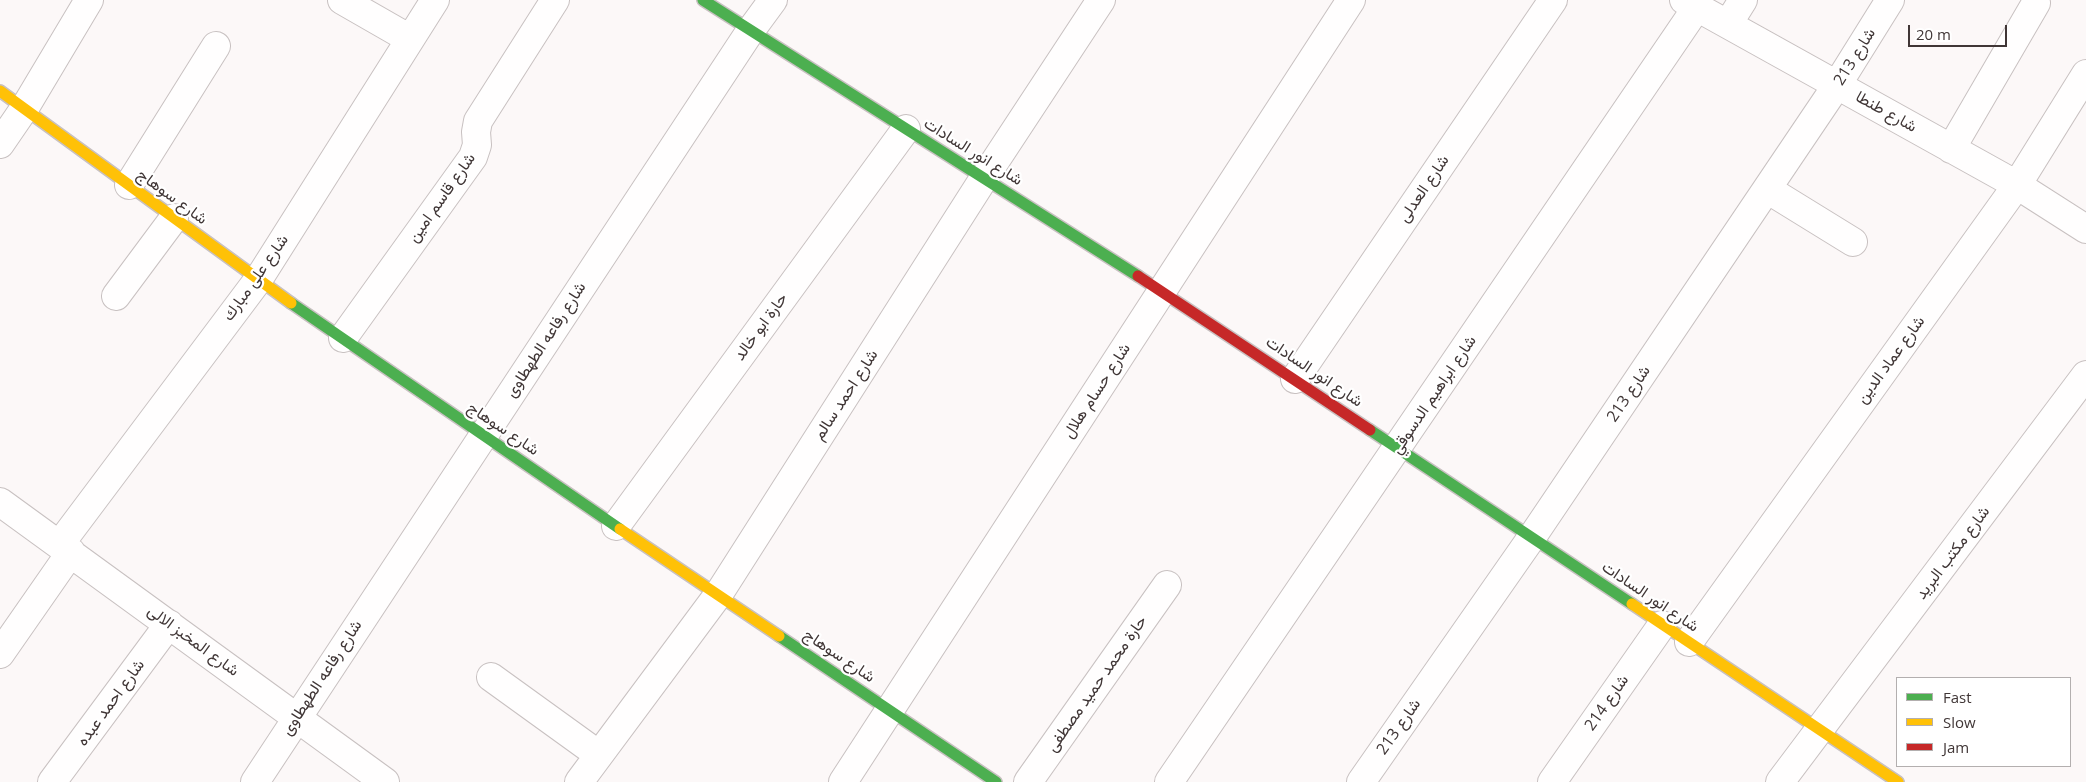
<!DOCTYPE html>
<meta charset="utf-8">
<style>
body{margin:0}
#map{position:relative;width:2086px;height:782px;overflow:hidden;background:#fcf8f8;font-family:"Open Sans",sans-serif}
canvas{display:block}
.legend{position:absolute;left:1896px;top:677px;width:175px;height:90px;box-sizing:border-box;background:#fff;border:1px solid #b3afaf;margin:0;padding:6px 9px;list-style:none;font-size:15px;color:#403636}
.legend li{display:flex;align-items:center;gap:10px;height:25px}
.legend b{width:25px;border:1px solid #b3afaf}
.scale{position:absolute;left:1908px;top:25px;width:99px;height:22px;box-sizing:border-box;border:2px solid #403636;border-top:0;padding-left:6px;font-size:15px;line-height:18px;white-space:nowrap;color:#403636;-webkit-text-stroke:4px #fff;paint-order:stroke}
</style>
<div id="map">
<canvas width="2086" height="782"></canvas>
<ul class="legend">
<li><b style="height:6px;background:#4caf50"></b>Fast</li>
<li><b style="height:6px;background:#ffc107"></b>Slow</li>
<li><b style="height:6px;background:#c62828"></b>Jam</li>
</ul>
<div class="scale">20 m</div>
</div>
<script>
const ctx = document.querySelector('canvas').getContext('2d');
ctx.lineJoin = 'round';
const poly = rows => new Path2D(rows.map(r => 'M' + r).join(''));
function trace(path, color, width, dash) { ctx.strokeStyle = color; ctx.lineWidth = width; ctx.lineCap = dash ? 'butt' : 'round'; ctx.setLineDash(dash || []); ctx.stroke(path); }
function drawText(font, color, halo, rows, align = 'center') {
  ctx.font = font + ' "Open Sans",Vazirmatn,sans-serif'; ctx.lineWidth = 4.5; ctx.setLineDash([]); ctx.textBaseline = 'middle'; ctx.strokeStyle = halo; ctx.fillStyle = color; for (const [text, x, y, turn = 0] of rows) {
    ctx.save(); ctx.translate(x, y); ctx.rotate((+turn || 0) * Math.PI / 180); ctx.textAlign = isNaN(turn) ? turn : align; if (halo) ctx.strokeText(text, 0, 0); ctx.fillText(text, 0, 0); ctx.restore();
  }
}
const street = poly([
 [342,0,410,39],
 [1684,0,2017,185,2086,229],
 [1728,24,1743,0],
 [0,144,24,109,89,0],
 [1951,149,2036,3],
 [129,185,216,46],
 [1767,189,1853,242],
 [116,296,174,218],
 [343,338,473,157,477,145,476,132,478,121,555,0],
 [1295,379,1553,0],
 [0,502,385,782],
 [616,526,906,129],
 [60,544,258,280,435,0],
 [1689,642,2017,185,2086,74],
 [0,654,71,552],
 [491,677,599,755],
 [52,782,169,624],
 [255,782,751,30,773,0],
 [579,782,718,595,984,178,1101,0],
 [843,782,1351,0],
 [1028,782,1167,585],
 [1169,782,1697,7],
 [1361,782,1532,537,1837,85,1890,0],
 [1552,782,1662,625],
 [1780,782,2086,375]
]);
const fast = poly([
 [703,0,1138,276],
 [291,303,620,529],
 [1370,430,1632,604],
 [779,636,996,782]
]);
const slow = poly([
 [0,91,291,303],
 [620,529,779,636],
 [1632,604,1898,782]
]);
const jam = poly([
 [1138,276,1370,430]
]);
trace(street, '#c8c1c1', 30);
trace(fast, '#c8c1c1', 14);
trace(slow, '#c8c1c1', 14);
trace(jam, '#c8c1c1', 14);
trace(street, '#fffefe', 28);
trace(fast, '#4caf50', 11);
trace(slow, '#ffc107', 11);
trace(jam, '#c62828', 11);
drawText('16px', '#403636', '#fff', [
 ["شارع 213",1855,57,-58],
 ["شارع طنطا",1886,112,29],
 ["شارع انور السادات",973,152,32],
 ["شارع العدلى",1424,189,-56],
 ["شارع سوهاج",172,197,36],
 ["شارع قاسم امين",442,198,-55],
 ["شارع على مبارك",256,278,-55],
 ["حارة ابو خالد",761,327,-54],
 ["شارع رفاعه الطهطاوى",546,340,-57],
 ["شارع عماد الدين",1891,360,-54],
 ["شارع انور السادات",1314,372,34],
 ["شارع حسام هلال",1097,391,-57],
 ["شارع 213",1629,394,-56],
 ["شارع احمد سالم",846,395,-57],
 ["شارع ابراهيم الدسوقي",1434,395,-56],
 ["شارع سوهاج",503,429,34],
 ["شارع مكتب البريد",1953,553,-53],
 ["شارع انور السادات",1650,597,34],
 ["شارع المخبز الالى",193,641,36],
 ["شارع سوهاج",839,656,34],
 ["شارع رفاعه الطهطاوى",322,678,-57],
 ["حارة محمد حميد مصطفى",1097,684,-55],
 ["شارع احمد عبده",111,703,-54],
 ["شارع 214",1607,703,-55],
 ["شارع 213",1399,727,-55]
]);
</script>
